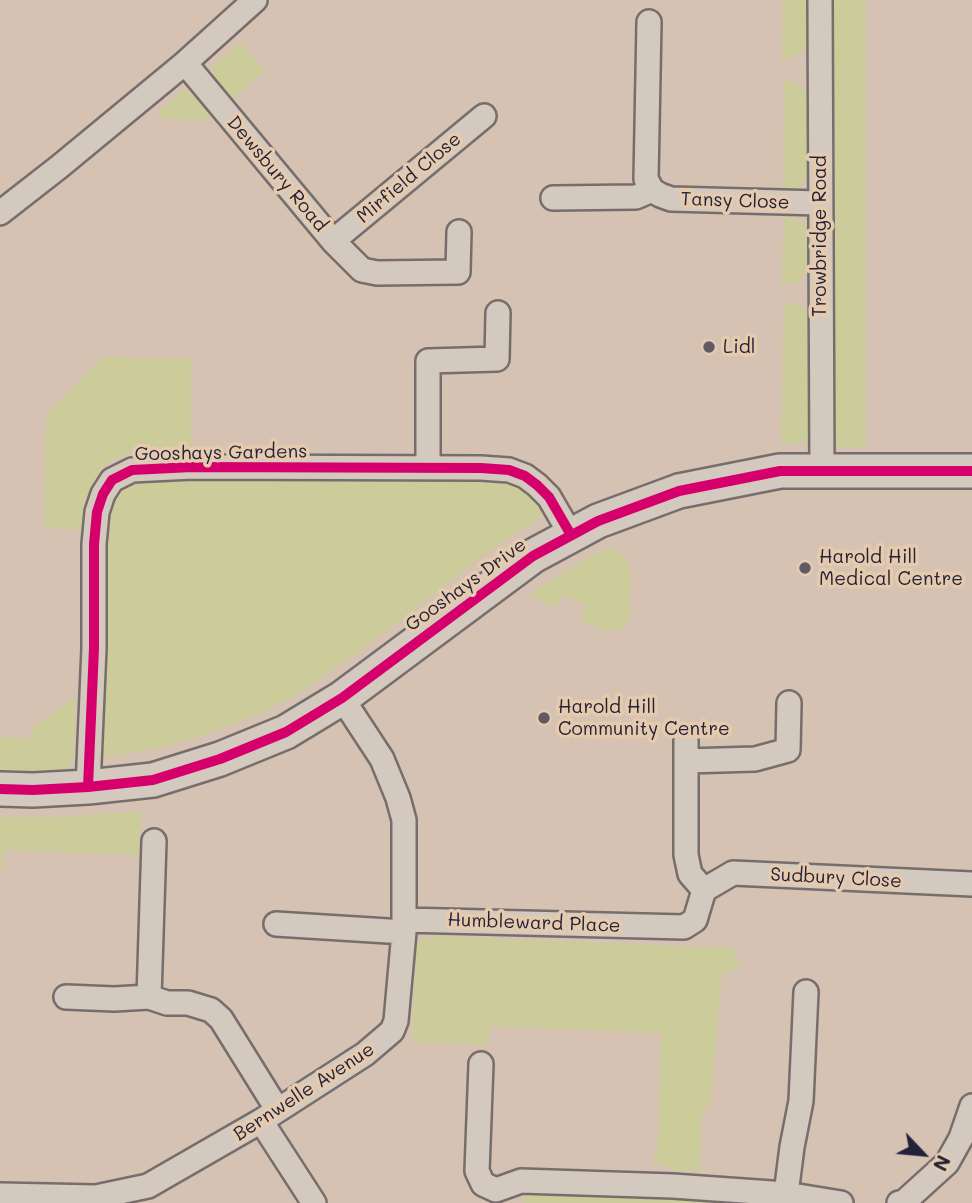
<!DOCTYPE html>
<style>
body{margin:0}
#map{position:relative;width:972px;height:1203px;overflow:hidden;background:#d5c2b2;font-family:Mali,sans-serif}
canvas{display:block}
.north{position:absolute;left:888px;top:1119px;width:70px;height:70px;-webkit-text-stroke:5px #e6caad;paint-order:stroke;rotate:116deg;font-size:19px;font-weight:700;line-height:28px;text-align:center;color:#22223b}
.north::after{content:'';display:block;margin:auto;width:24px;height:32px;background:#22223b;clip-path:polygon(50% 0,100% 100%,50% 72%,0 100%)}
</style>
<div id="map">
<canvas width="972" height="1203"></canvas>
<div class="north">N</div>
</div>
<script>
const ctx = document.querySelector('canvas').getContext('2d');
ctx.lineJoin = 'round';
function paint(path, color) { ctx.fillStyle = color; ctx.fill(path, 'evenodd'); }
const poly = rows => new Path2D(rows.map(r => 'M' + r).join(''));
function trace(path, color, width, dash) { ctx.strokeStyle = color; ctx.lineWidth = width; ctx.lineCap = dash ? 'butt' : 'round'; ctx.setLineDash(dash || []); ctx.stroke(path); }
function drawText(font, color, halo, rows, align = 'center') {
  ctx.font = font + ' Mali,sans-serif'; ctx.lineWidth = 7; ctx.setLineDash([]); ctx.textBaseline = 'middle'; ctx.strokeStyle = halo; ctx.fillStyle = color; for (const [text, x, y, turn = 0] of rows) {
    ctx.save(); ctx.translate(x, y); ctx.rotate((+turn || 0) * Math.PI / 180); ctx.textAlign = isNaN(turn) ? turn : align; if (halo) ctx.strokeText(text, 0, 0); ctx.fillText(text, 0, 0); ctx.restore();
  }
}
paint(poly([
 [783,0,813,0,813,34,807,47,796,56,782,60],
 [834,0,866,0,866,448,834,448],
 [240,42,265,71,232,100,211,75,214,65],
 [784,79,793,82,806,91,814,107,810,173,799,188,783,194],
 [182,91,191,92,211,114,204,120,164,119,158,112],
 [785,213,805,224,812,235,811,266,798,282,781,285],
 [784,302,799,305,806,310,812,320,811,442,781,444],
 [103,357,191,359,191,451,132,452,111,460,102,469,84,505,81,530,44,528,46,415],
 [162,476,494,477,527,492,545,515,495,547,364,648,295,696,255,715,199,737,154,749,99,758,105,525,116,495,137,480],
 [613,547,627,559,631,575,630,616,625,626,618,631,606,631,581,621,586,605,563,594,556,608,528,595,591,556],
 [69,701,76,701,73,762,60,772,0,775,0,737,33,738,32,728],
 [141,811,139,855,3,850,3,869,0,870,0,817,57,817],
 [432,936,735,948,735,958,743,966,722,973,711,1100,701,1118,700,1171,678,1171,652,1161,658,1144,661,1033,490,1026,488,1045,412,1042,416,947,421,939],
 [537,1189,661,1194,720,1203,524,1203,524,1199]
]), '#cccb9a');
const street = poly([
 [820,0,822,471],
 [649,22,646,179,652,190,660,195,671,199,820,203],
 [185,63,333,241,362,270,377,273,458,272,459,232],
 [553,198,636,197,652,190],
 [0,213,59,167,185,63,255,0],
 [333,241,484,116],
 [428,467,428,361,497,359,498,313],
 [686,741,686,855,690,874,704,890],
 [686,761,755,759,788,750,789,703],
 [88,787,94,648,94,544,97,512,103,494,112,480,132,470,192,467,481,468,509,470,525,476,537,485,549,497,571,535],
 [154,841,149,997,167,1003,188,1003,211,1010,221,1019,277,1109],
 [405,920,684,927,695,920,704,890,733,873,972,884],
 [276,924,404,932],
 [66,997,114,999,149,997],
 [481,1064,477,1171,483,1184,496,1190,521,1181,673,1186,786,1194,841,1203],
 [261,1121,314,1203],
 [786,1194,792,1147,801,1101,806,992],
 [0,1195,96,1197,148,1186,261,1121,365,1054,392,1031,396,1021,404,932,404,820,398,798,382,759,342,698],
 [899,1203,904,1202,947,1163,961,1138,972,1106]
]);
const secondary = poly([
 [0,789,33,790,88,787,153,780,220,759,286,732,342,698,533,556,598,521,679,491,780,471,972,471]
]);
trace(street, '#776e6c', 28);
trace(secondary, '#776e6c', 38);
trace(street, '#d3c9be', 23);
trace(secondary, '#d3c9be', 33);
trace(poly([
 [88,787,94,648,94,544,97,512,103,494,112,480,132,470,192,467,481,468,509,470,525,476,537,485,549,497,571,535],
 [0,789,33,790,88,787,153,780,220,759,286,732,342,698,533,556,598,521,679,491,780,471,972,471]
]), '#d6006c', 10);
for (const [x, y, r, color] of [
 [709,347,7,"#615a65"],
 [805,568,7,"#615a65"],
 [544,718,7,"#615a65"]
]) { const dot = new Path2D(); dot.arc(x, y, r, 0, 2 * Math.PI); ctx.fillStyle = color; ctx.fill(dot); trace(dot, '#e6caad', 2.5); }
drawText('19px', '#22223b', '#e6caad', [
 ["Dewsbury Road",277,174,50],
 ["Mirfield Close",409,178,-40],
 ["Tansy Close",735,201,2],
 ["Trowbridge Road",820,236,-90],
 ["Gooshays Gardens",221,453,-1],
 ["Gooshays Drive",466,585,-36],
 ["Sudbury Close",836,878,3],
 ["Humbleward Place",534,923,2],
 ["Bernwelle Avenue",304,1092,-33]
]);
drawText('19px', '#22223b', '#e6caad', [
 ["Lidl",723,347],
 ["Harold Hill",819,557],
 ["Medical Centre",819,579],
 ["Harold Hill",558,707],
 ["Community Centre",558,729]
], 'left');
</script>
